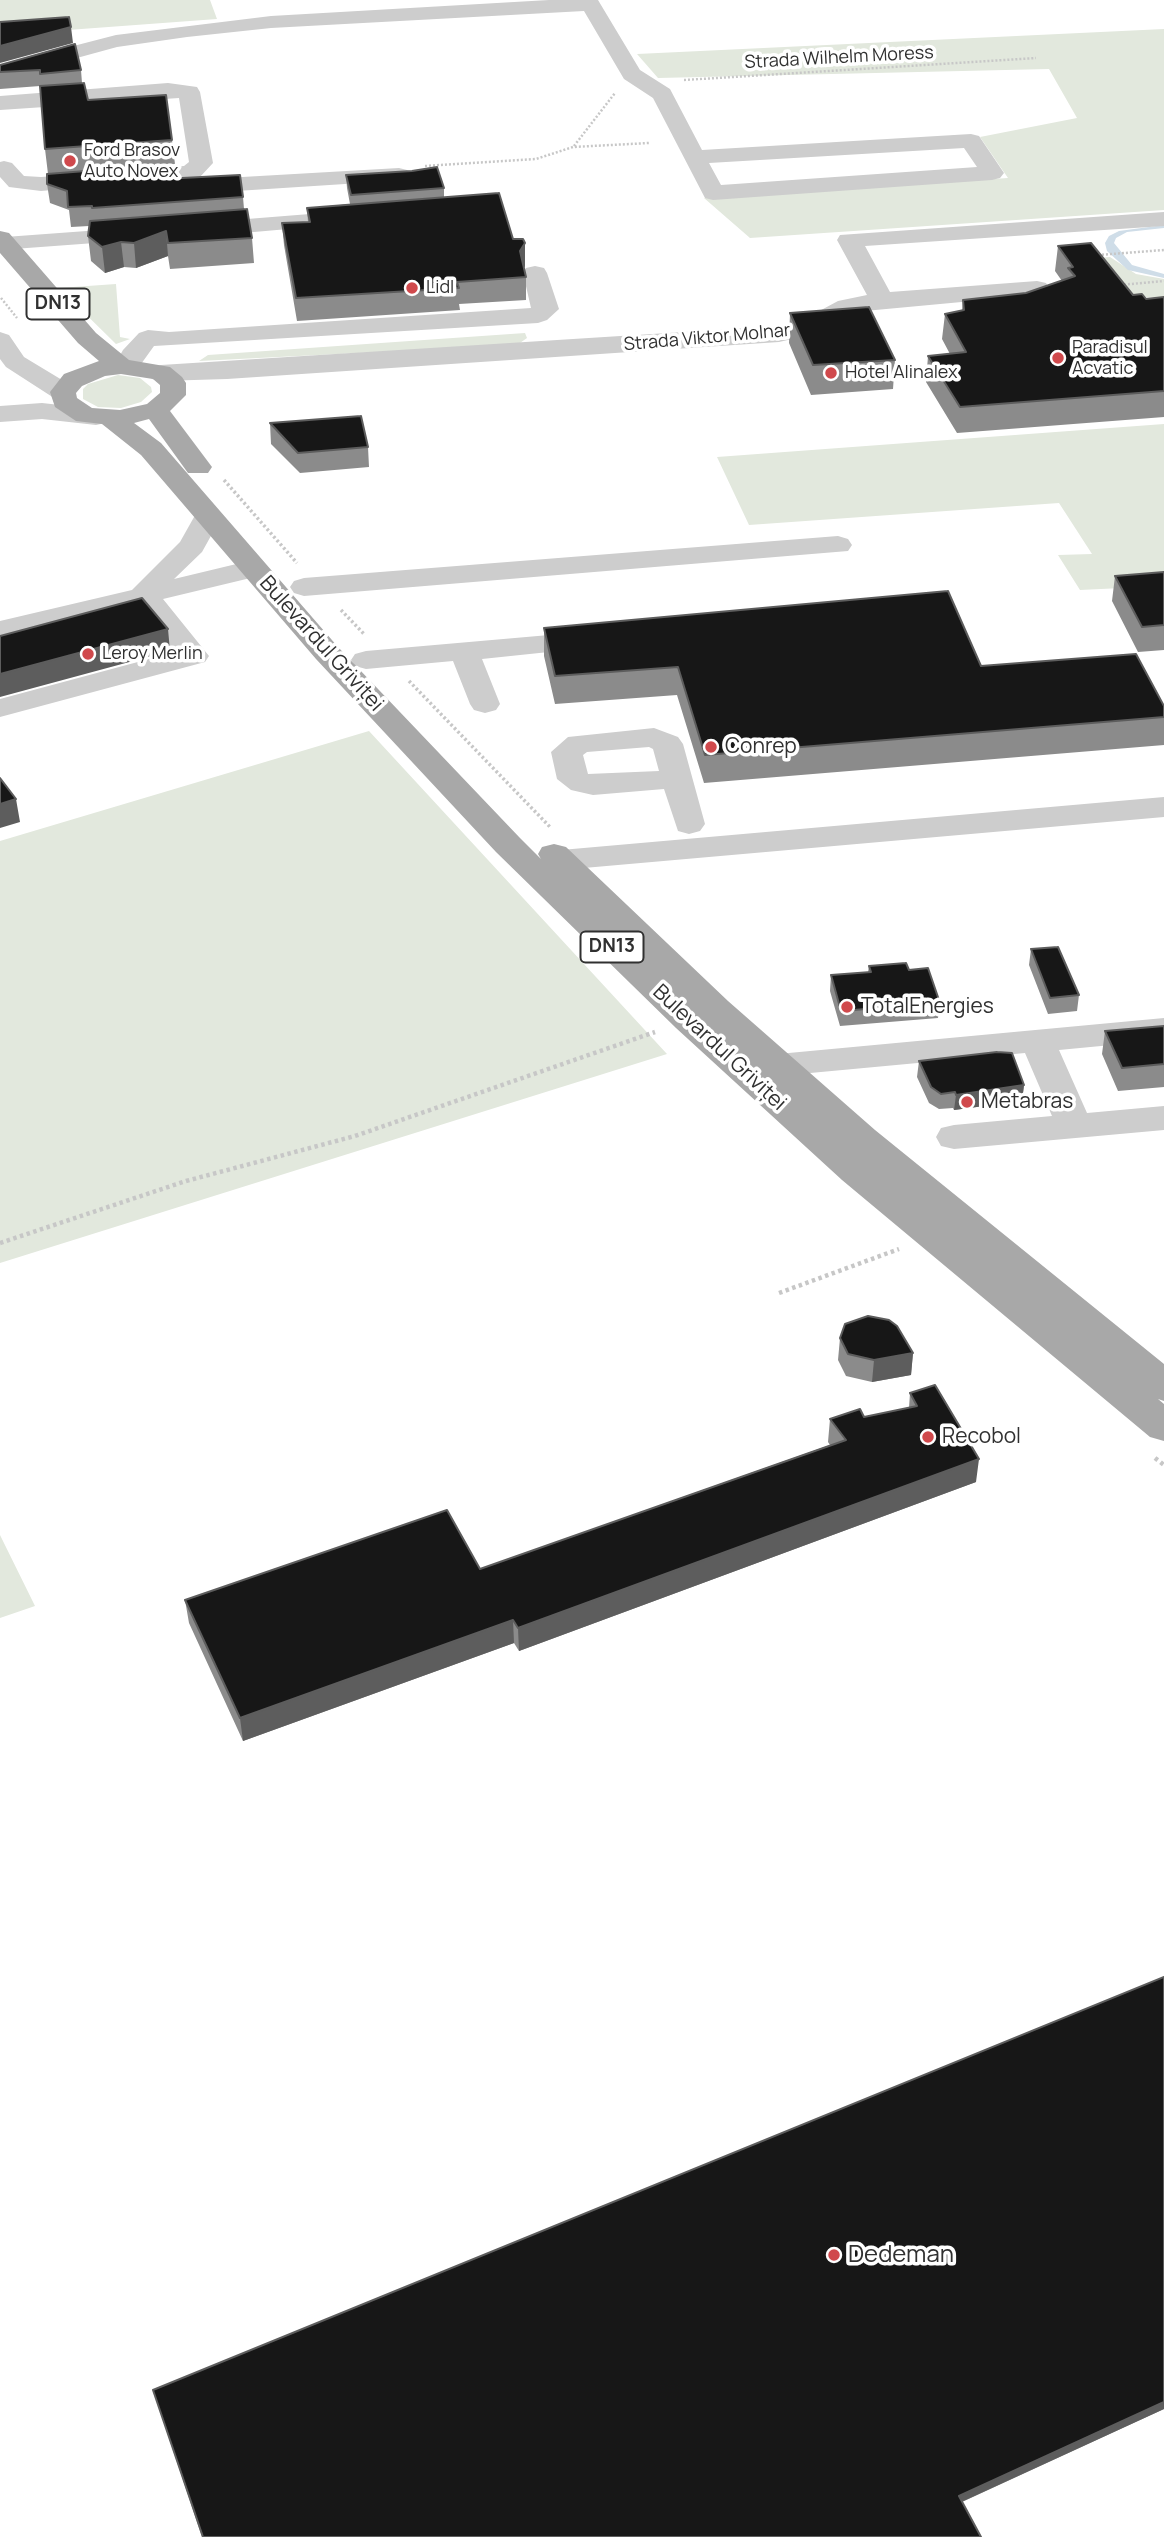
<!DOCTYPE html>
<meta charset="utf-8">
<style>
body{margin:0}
canvas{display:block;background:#fff}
</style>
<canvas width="1164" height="2537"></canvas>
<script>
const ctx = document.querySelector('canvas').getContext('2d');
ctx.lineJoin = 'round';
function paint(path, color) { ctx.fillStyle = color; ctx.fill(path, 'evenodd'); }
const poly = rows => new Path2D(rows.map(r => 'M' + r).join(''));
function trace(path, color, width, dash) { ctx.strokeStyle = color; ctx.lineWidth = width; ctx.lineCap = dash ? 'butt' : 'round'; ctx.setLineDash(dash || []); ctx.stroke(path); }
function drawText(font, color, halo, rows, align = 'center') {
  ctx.font = font + ' Manrope,sans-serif'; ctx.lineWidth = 7; ctx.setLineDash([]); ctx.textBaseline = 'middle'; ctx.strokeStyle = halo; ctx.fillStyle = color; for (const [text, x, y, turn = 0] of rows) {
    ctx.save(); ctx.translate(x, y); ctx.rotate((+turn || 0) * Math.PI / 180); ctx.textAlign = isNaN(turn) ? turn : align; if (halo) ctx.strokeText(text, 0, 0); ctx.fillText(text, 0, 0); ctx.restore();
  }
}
paint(poly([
 [0,0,210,0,217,19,0,35],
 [1164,29,1164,210,750,238,704,198,1008,178,980,137,1077,118,1049,69,658,78,637,54],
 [1110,257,1136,274,1164,279,1164,297,1133,298,1098,258],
 [116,284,120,337,130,339,116,344,59,288],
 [525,333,527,338,517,345,199,361,208,355],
 [118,375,140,378,151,387,152,392,141,402,121,408,98,407,83,399,83,389,88,384],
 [1164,424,1164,586,1080,590,1058,555,1092,554,1059,503,749,525,717,457],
 [369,731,667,1054,0,1263,0,841],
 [0,1535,35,1606,0,1618]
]), '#e2e8dd');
paint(poly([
 [1164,225,1164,228,1127,232,1116,238,1114,243,1132,265,1164,274,1164,278,1128,270,1107,251,1105,243,1109,236,1119,231]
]), '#cfdde8');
trace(poly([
 [684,80,1036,58],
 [574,146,615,93],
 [425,166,536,159,573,147,649,143],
 [1098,255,1164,250],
 [1120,285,1164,281],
 [1,298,17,318]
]), '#c7c7c7', 2.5, [2, 2]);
trace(poly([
 [224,480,297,563],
 [341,610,364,634],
 [409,681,551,828]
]), '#c7c7c7', 3.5, [2.5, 2.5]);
trace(poly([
 [0,1243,186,1181,355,1136,655,1032],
 [779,1293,899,1249],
 [1155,1458,1164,1465]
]), '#c7c7c7', 4.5, [3.5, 3.5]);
paint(poly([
 [549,0,598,0,640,70,670,89,702,150,971,134,979,136,1004,173,1000,178,992,180,713,200,705,198,653,98,624,79,584,11,271,28,187,37,117,47,0,79,0,65,116,35,271,16,549,0],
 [964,148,977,167,721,185,709,163,964,148],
 [168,83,197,87,200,92,213,163,200,177,41,191,9,187,0,177,0,162,4,161,12,163,24,176,41,177,184,166,189,162,179,98,0,110,0,96,168,83],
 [399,168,407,170,411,175,407,180,190,194,182,192,178,187,182,182,190,180,399,168],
 [360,210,368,212,372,217,368,222,197,237,189,235,185,230,189,225,197,223,360,210],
 [1164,212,1164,226,865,246,890,292,1037,281,1046,283,1049,288,1046,293,1037,295,854,312,814,334,779,342,227,379,161,381,152,379,148,373,152,367,161,365,779,326,797,323,838,301,867,295,837,240,840,235,1164,212],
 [141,227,149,229,153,234,149,239,0,250,0,238,5,237,141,227],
 [535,266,544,268,547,273,559,309,547,320,538,323,154,346,136,371,118,371,114,366,123,350,139,333,148,330,169,332,531,308,523,273,526,268,535,266],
 [0,332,9,335,24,357,72,386,76,392,72,398,54,398,6,367,0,359,0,332],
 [42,403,96,409,105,411,109,417,105,423,96,425,42,419,0,422,0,406,42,403],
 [208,508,218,510,222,516,202,552,174,579,253,560,263,563,267,569,263,575,163,599,209,656,205,662,0,717,0,699,175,652,137,606,0,639,0,621,132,590,180,542,198,510,208,508],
 [838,536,848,539,852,545,848,551,304,596,294,593,290,587,294,581,304,578,838,536],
 [595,631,606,634,610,640,606,646,482,659,500,704,496,710,485,713,474,710,470,704,453,661,366,669,355,666,351,660,355,654,366,651,595,631],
 [654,728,678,737,683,744,705,824,700,831,689,834,678,831,664,789,593,795,571,790,557,779,551,752,568,737,654,728],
 [649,747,653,749,659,771,588,774,583,755,587,752,649,747],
 [1164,797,1164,817,561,870,549,867,545,860,549,853,561,850,1164,797],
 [1164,1018,1164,1040,1059,1050,1087,1113,1164,1106,1164,1130,954,1149,941,1146,936,1137,941,1128,954,1125,1052,1116,1025,1053,778,1076,765,1073,760,1065,765,1057,778,1054,1164,1018]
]), '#cdcdcd');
paint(poly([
 [0,231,9,233,96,333,129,360,170,367,182,377,186,383,186,395,170,411,212,467,208,473,188,473,149,419,134,423,161,443,338,647,520,838,541,859,538,854,542,847,554,844,566,847,728,1001,875,1130,1164,1364,1164,1401,1158,1399,1164,1404,1164,1441,1150,1437,842,1180,676,1028,496,852,316,659,141,455,102,424,76,421,55,407,50,392,64,374,99,361,78,343,0,253,0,231],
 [121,374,153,379,160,385,160,393,147,404,120,410,92,408,77,398,76,393,82,386,105,376,121,374]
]), '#a8a8a8');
paint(poly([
 [0,65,81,70,82,83,88,100,172,140,175,164,51,174,151,166,152,174,154,176,243,197,244,209,252,238,254,263,170,269,168,256,136,268,124,267,105,273,91,261,88,236,89,226,71,227,69,210,50,203,47,184,48,174,45,149,40,86,0,89],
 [346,175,444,188,444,197,513,239,525,266,524,268,526,277,526,300,459,304,460,310,297,321,284,245,282,223,308,222,307,208,350,204,347,188],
 [1058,246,1133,295,1146,299,1164,297,1164,417,957,433,926,382,928,356,950,354,942,339,945,314,962,311,963,300,1026,293,1062,281,1055,271],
 [790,313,895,360,893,389,811,395,789,343],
 [270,423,368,447,369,467,300,473,271,444],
 [1164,572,1164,650,1138,652,1112,601,1115,576],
 [544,628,981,666,1164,706,1164,745,704,783,677,695,555,704,544,656],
 [1031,949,1079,995,1077,1011,1048,1014,1029,965],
 [869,966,909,970,940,1003,938,1018,840,1026,830,991,831,975,868,972],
 [1164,1026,1164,1087,1118,1091,1102,1054,1105,1031],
 [919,1061,1024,1085,1022,1101,954,1110,953,1108,939,1109,929,1103,917,1077],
 [840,1338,913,1353,911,1375,872,1382,846,1376,838,1360],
 [910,1393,976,1482,519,1651,514,1643,243,1741,189,1623,185,1600,480,1569,830,1445,828,1442,830,1419,864,1417,909,1408],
 [1164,1977,1164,2409,962,2502,981,2537,202,2537,153,2390]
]), '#8b8b8b');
paint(poly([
 [71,27,73,43,0,63,0,46],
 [166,231,168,256,136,268,134,243],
 [121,242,124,267,105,273,102,247],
 [525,243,525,266,520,274,520,251],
 [168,629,170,651,0,697,0,674],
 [16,799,20,822,0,828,0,804],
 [1024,1085,1022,1101,954,1110,956,1095],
 [913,1353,911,1375,872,1382,874,1360],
 [979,1459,976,1482,519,1651,518,1628],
 [513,1620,514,1643,243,1741,240,1718],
 [1164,2402,1164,2409,957,2504,959,2496]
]), '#5d5d5d');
const building = poly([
 [69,17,71,27,0,46,0,22,69,17],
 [75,44,81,70,40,74,40,70,0,72,0,65,75,44],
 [84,83,88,100,166,95,172,140,45,149,40,86,84,83],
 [151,166,149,170,154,176,163,179,240,175,243,197,92,208,92,206,68,207,67,191,47,184,47,174,151,166],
 [437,167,444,188,351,195,346,175,412,171,437,167],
 [499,193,513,239,523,239,525,243,520,251,526,277,457,282,459,288,296,298,282,223,310,222,307,208,499,193],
 [247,209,252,238,168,243,166,231,134,243,121,242,102,247,88,236,90,221,247,209],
 [1091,243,1133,295,1142,294,1146,299,1164,297,1164,391,960,407,928,356,966,352,945,314,964,310,963,300,1026,293,1075,276,1068,268,1073,267,1058,246,1091,243],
 [869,307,895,360,813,365,790,313,869,307],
 [361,416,368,447,298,453,270,423,361,416],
 [1164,572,1164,625,1142,627,1115,576,1164,572],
 [948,591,981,666,1136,654,1164,706,1164,717,705,755,678,667,555,676,544,628,948,591],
 [142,598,168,629,0,674,0,636,142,598],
 [0,778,16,799,0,804,0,778],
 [1058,947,1079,995,1050,998,1031,949,1058,947],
 [906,963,909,970,928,968,940,1003,841,1011,831,975,871,972,869,966,906,963],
 [1164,1026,1164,1064,1122,1068,1105,1031,1164,1026],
 [997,1052,1012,1053,1024,1085,956,1095,955,1092,941,1094,931,1087,919,1061,997,1052],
 [868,1316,889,1320,897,1326,913,1353,874,1360,848,1354,840,1338,845,1324,868,1316],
 [935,1385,979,1459,518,1628,513,1620,240,1718,185,1600,447,1510,480,1569,846,1440,830,1419,860,1409,864,1417,917,1406,910,1393,935,1385],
 [1164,1977,1164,2402,959,2496,981,2537,203,2537,153,2390,1164,1977]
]);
paint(building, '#171717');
trace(building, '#5d5d5d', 2);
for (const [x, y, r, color] of [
 [70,161,7,"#d0494c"],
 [412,288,7,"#d0494c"],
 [1058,358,7,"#d0494c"],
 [831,373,7,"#d0494c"],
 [88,654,7,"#d0494c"],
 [711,747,7,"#d0494c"],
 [847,1007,7,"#d0494c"],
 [967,1102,7,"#d0494c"],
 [928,1437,7,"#d0494c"],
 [834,2255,7,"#d0494c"]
]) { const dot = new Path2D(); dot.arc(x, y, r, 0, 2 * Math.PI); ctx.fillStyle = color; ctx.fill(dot); trace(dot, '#fff', 2.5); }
drawText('18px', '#303030', '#fff', [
 ["Strada Wilhelm Moress",839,58,-3],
 ["Strada Viktor Molnar",707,338,-5]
]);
drawText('18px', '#303030', '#fff', [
 ["Ford Brasov",84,151],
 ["Auto Novex",84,172],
 ["Lidl",426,288],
 ["Paradisul",1072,348],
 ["Acvatic",1072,369],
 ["Hotel Alinalex",845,373],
 ["Leroy Merlin",102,654]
], 'left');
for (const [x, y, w] of [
 [58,304,63],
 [612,947,63]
]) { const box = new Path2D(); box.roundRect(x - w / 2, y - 15.5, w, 31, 5); ctx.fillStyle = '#fff'; ctx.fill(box); trace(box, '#303030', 2); }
drawText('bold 19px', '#303030', null, [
 ["DN13",58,304],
 ["DN13",612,947]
]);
drawText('21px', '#303030', '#fff', [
 ["Bulevardul Griviței",321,644,48],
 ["Bulevardul Griviței",719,1048,43]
]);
drawText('21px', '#303030', '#fff', [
 ["Conrep",725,747],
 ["TotalEnergies",861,1007],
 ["Metabras",981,1102],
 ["Recobol",942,1437]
], 'left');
drawText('24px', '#303030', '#fff', [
 ["Dedeman",848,2255]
], 'left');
</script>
